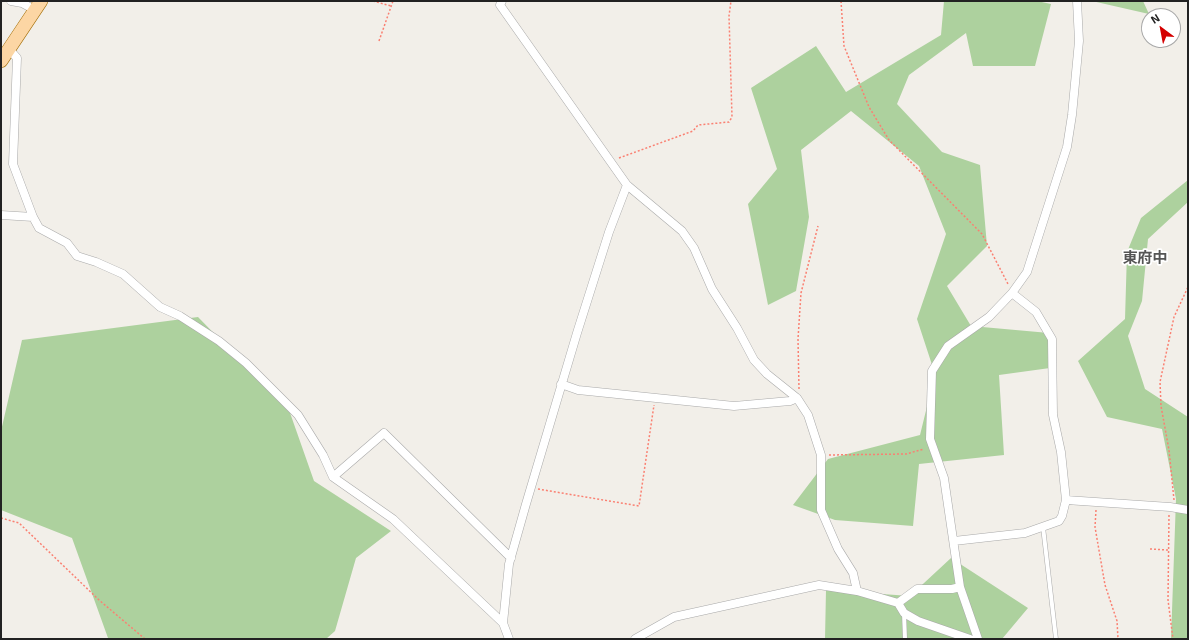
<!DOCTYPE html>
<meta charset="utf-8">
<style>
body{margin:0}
#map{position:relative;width:1189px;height:640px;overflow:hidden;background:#f2efe9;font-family:"Exo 2",sans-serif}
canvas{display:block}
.frame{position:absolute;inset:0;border:2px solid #222;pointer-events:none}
.north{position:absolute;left:1141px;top:8px;width:40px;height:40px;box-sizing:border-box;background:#fff;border:1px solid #a7a7a7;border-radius:50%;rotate:328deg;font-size:11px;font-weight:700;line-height:16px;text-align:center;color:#222}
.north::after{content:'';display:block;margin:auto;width:14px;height:18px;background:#d40000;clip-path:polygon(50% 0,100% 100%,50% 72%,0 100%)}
</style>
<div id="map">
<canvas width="1189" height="640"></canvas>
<div class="frame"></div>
<div class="north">N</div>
</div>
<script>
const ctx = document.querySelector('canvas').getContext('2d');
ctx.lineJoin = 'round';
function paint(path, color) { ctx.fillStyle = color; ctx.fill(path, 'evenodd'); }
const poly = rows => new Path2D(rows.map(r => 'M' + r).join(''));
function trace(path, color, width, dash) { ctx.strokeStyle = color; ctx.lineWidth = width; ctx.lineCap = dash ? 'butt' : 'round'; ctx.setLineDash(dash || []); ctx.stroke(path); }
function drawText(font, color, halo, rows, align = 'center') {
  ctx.font = font + ' "Exo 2","Noto Sans JP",sans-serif'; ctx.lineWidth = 3.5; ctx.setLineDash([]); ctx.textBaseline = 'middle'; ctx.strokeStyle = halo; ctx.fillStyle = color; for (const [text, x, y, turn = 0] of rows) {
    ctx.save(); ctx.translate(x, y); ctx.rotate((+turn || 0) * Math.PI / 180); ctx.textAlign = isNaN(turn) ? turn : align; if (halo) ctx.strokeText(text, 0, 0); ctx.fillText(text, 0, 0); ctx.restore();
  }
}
paint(poly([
 [944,1,1037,1,1051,4,1035,66,973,66,966,33,909,75,897,104,942,152,980,165,987,246,947,286,971,326,1049,333,1050,368,999,375,1004,455,919,464,913,526,835,520,793,505,828,459,920,435,935,374,917,319,946,234,919,166,851,111,801,150,809,217,796,291,768,305,748,204,777,169,751,88,816,46,846,92,941,35],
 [1092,1,1143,1,1149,14],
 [1188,180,1188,202,1148,239,1142,301,1128,336,1145,389,1188,417,1188,639,1171,639,1176,499,1162,429,1107,417,1078,361,1125,319,1127,252,1141,218],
 [198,317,289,410,314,481,391,531,356,558,335,631,326,639,108,638,72,538,1,510,1,431,22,340],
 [951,558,1028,608,1002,639,825,639,826,590,910,596]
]), '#add19e');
const service = poly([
 [1043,527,1056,639],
 [904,613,905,639]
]);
const minor = poly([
 [11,1,22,3,35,10],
 [502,1,500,5,627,185,682,231,694,248,712,289,737,328,754,360,767,374,797,398,808,415,821,455,821,510,838,549,853,573,857,591],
 [9,49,17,58,13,164,33,217,39,228,67,243,77,256,96,262,123,274,160,307,180,316,219,341,246,363,298,415,323,455,333,477,393,519,503,623,509,639],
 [1,215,33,217],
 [561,384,578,390,734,406,790,401,797,398],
 [333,477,384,433,511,558],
 [1066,500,1170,507,1188,510],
 [954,541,1025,533,1059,521,1062,516,1066,500,1061,452,1053,415,1052,339,1036,312,1012,293],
 [960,587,944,478,930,439,932,371,948,346,989,317,1012,293,1027,272,1067,147,1072,115,1079,41,1077,1],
 [898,603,904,613,918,621,970,639],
 [503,623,509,564,526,504,577,333,609,232,627,185],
 [635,639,674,617,819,585,857,591,898,603,917,589,952,589,960,587,978,639]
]);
const primary = poly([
 [1,61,41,1]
]);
trace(service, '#a9a9a9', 5);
trace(minor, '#a9a9a9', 9);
trace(primary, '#a06b00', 14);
trace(poly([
 [373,1,391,6],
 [841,1,844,46,869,107,889,140,982,234,1008,284],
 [379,41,393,1],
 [619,158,693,131,698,125,729,122,732,117,729,16,731,1],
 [799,389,798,339,801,293,818,226],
 [829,455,906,454,924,449],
 [538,489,639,506,654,405],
 [1174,500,1169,450,1161,406,1160,382,1174,317,1188,287],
 [1096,510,1095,527,1105,585,1117,621,1118,639],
 [1169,515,1168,600,1173,639],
 [1,518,19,523,99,600,145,639],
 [1150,549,1168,550]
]), '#fa8072', 1.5, [2, 2]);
trace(service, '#fff', 4);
trace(minor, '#fff', 8);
trace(primary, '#fcd6a4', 13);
drawText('bold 15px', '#555', '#fff', [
 ["東府中",1145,258]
]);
</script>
